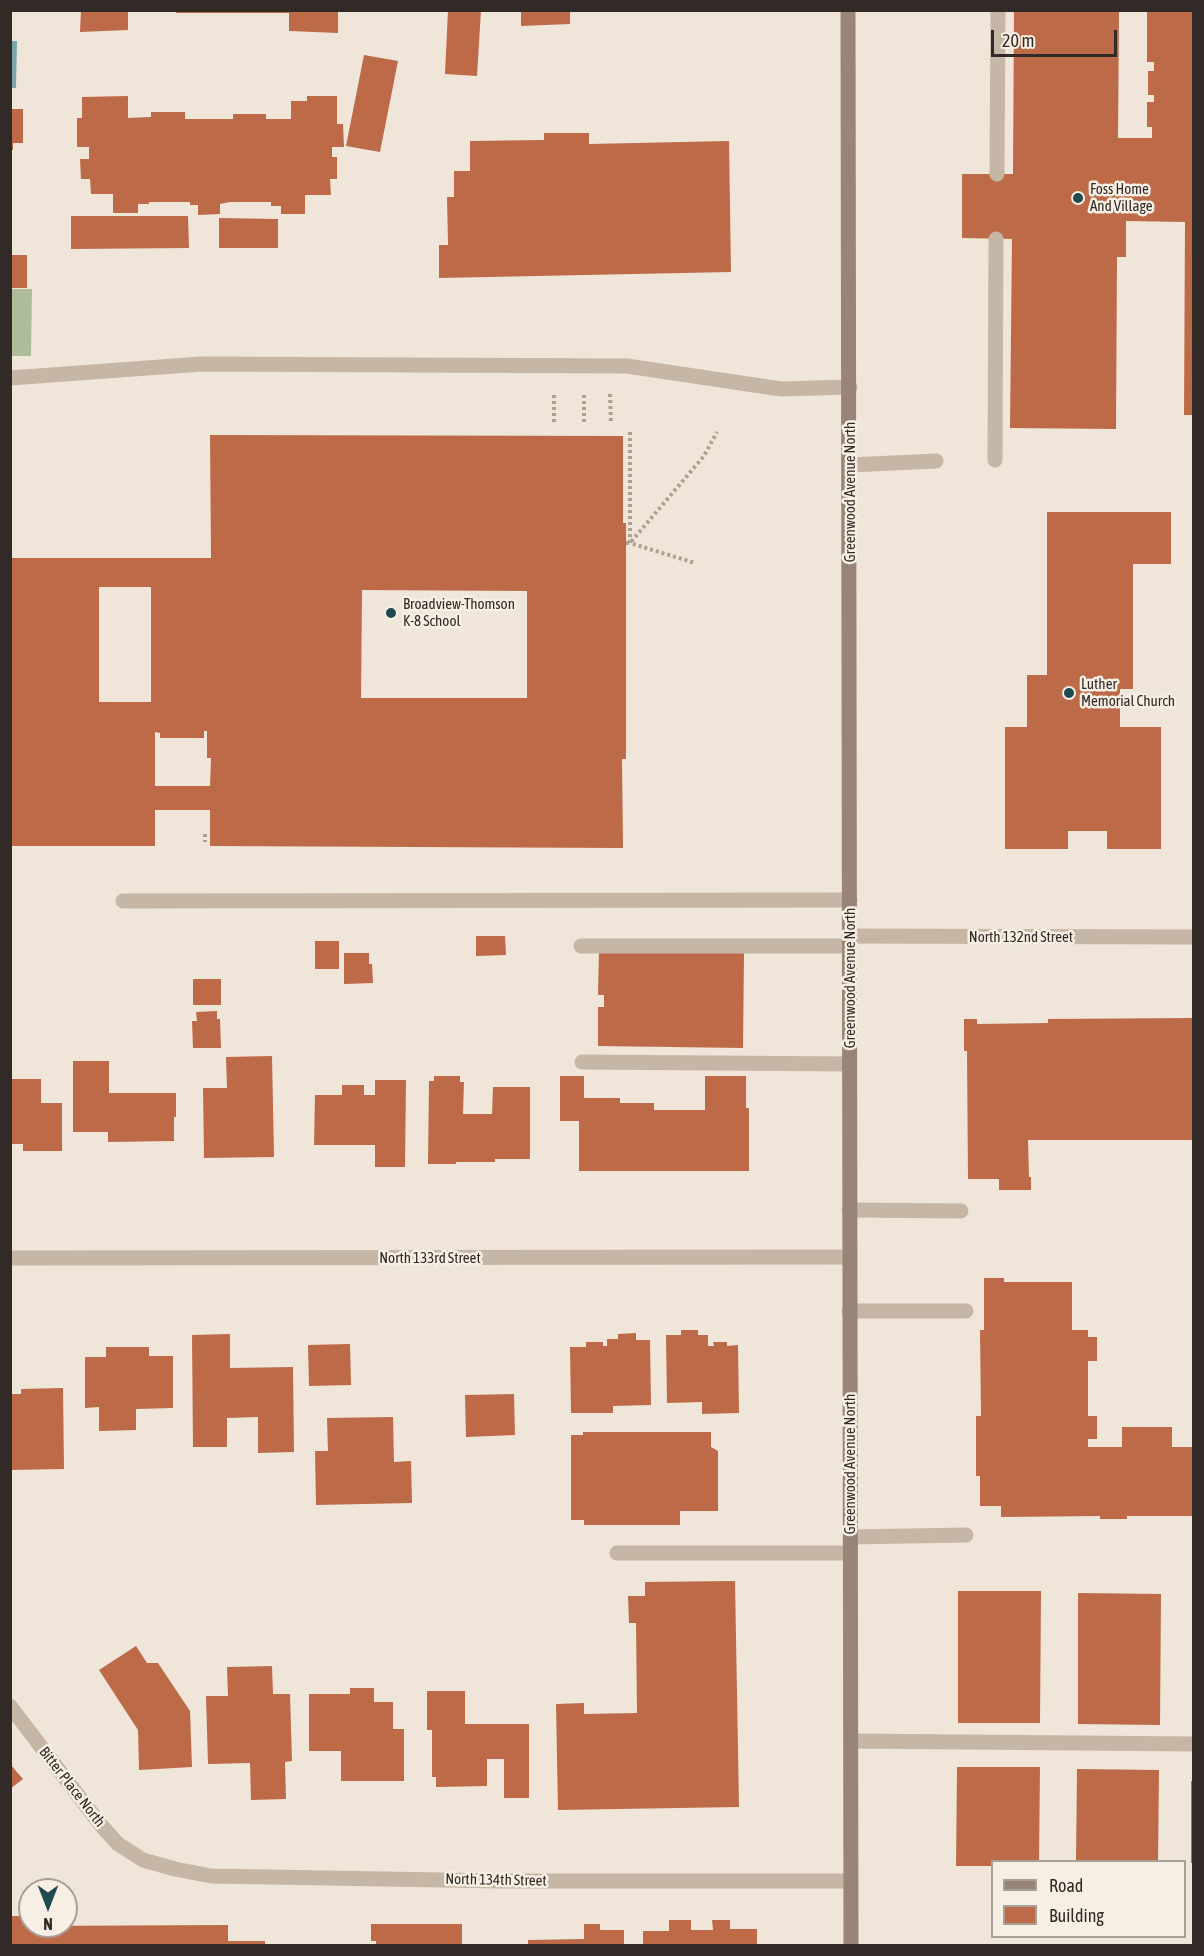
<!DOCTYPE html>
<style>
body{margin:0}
#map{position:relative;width:1204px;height:1956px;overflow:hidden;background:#efe5d8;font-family:"Asap Condensed",sans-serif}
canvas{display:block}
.frame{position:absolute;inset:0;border:12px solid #322a26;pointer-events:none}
.legend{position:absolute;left:991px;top:1860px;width:195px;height:78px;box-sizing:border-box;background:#f7efe4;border:2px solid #a8a098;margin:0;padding:8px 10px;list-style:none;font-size:18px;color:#322a26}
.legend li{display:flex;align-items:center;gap:12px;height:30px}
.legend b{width:30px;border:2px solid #a8a098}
.north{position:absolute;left:18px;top:1878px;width:60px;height:60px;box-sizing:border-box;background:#f7efe4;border:2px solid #a8a098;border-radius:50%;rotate:180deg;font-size:16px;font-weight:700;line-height:24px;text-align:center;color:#322a26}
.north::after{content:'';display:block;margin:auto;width:21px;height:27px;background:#1f4b50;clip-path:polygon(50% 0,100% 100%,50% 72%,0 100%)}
.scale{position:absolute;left:991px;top:30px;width:126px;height:27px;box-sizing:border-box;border:3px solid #322a26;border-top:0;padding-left:8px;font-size:18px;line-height:21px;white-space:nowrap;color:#322a26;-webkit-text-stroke:4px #f7efe4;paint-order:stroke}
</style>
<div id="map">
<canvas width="1204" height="1956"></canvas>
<div class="frame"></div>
<ul class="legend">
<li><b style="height:8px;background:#998577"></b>Road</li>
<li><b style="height:16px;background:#bd6a48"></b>Building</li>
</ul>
<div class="north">N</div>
<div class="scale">20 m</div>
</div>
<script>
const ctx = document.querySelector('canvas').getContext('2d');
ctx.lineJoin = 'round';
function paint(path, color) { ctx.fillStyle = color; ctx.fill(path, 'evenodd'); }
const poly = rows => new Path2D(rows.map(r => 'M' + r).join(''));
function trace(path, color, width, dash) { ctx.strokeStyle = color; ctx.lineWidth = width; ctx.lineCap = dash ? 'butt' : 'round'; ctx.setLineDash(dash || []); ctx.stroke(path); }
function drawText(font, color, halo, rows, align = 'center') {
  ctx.font = font + ' "Asap Condensed",sans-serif'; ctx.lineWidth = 5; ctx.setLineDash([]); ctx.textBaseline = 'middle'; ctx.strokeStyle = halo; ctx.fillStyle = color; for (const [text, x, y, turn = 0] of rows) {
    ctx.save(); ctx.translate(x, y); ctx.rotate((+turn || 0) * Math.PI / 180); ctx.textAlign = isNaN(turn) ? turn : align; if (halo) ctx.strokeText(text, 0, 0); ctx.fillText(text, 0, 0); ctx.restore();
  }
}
paint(poly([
 [11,289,32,289,31,356,11,356]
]), '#afbc9a');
paint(poly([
 [11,41,17,41,16,88,11,88]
]), '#79a6aa');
paint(poly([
 [81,10,128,10,128,30,80,32],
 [176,10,338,10,338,33,289,31,289,13,176,13],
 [448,10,481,10,477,76,445,74],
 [521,10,570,10,570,24,521,26],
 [1014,10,1119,10,1118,138,1152,138,1152,127,1147,127,1147,102,1154,102,1154,95,1148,95,1148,71,1154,71,1154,62,1147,62,1147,10,1194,10,1194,415,1184,415,1185,222,1126,221,1126,257,1117,257,1116,429,1010,428,1012,239,962,238,962,174,1013,174],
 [364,55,398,61,380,152,346,146],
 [128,96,128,118,151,117,151,112,185,112,185,119,233,119,233,114,266,114,266,119,291,119,291,101,307,101,307,96,337,96,337,124,343,124,344,147,332,147,332,157,337,157,337,179,330,179,331,195,305,195,305,214,281,214,281,206,271,206,271,202,230,202,220,204,220,214,198,215,198,205,190,205,190,202,149,202,149,204,138,204,138,213,113,213,113,194,91,194,90,179,81,179,80,159,89,159,89,147,77,147,77,118,82,118,82,97],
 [10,109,23,109,23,143,13,143,13,150,10,150],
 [544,133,589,133,589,144,729,141,731,272,439,278,439,245,448,245,447,197,454,197,454,171,470,171,470,141,544,140],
 [71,216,188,216,189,248,71,249],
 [219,218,278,219,278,248,219,248],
 [10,255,27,255,27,288,10,288],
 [210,435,623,436,623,523,626,523,626,759,622,759,623,848,210,846,210,810,155,810,155,846,10,846,10,558,211,558],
 [99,587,151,587,151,702,99,702],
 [362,590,527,591,527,698,361,698],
 [204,731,207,731,207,758,211,758,210,786,155,786,155,732,160,733,160,738,204,738],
 [1047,512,1171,512,1171,564,1133,564,1133,689,1120,689,1120,727,1161,727,1161,849,1107,849,1107,831,1068,831,1068,849,1005,849,1005,727,1027,727,1027,675,1047,675],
 [476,936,505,936,506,955,476,956],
 [315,941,339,941,339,969,315,969],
 [599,950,744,952,743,1048,598,1046,598,1007,604,1007,604,995,598,995],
 [344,953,369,953,369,964,372,964,373,983,344,984],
 [193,979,221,979,221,1005,193,1005],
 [217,1011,217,1019,220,1019,221,1048,193,1048,192,1021,197,1021,196,1012],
 [1194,1018,1194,1140,1028,1140,1029,1177,1031,1177,1031,1190,999,1190,999,1179,968,1179,967,1051,964,1051,964,1019,977,1019,977,1024,1048,1023,1048,1019],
 [272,1056,274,1157,204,1158,203,1088,227,1088,226,1057],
 [73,1061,109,1061,109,1093,176,1093,176,1117,174,1117,174,1141,108,1142,108,1132,73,1132],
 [434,1076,460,1076,460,1082,464,1082,463,1114,492,1114,493,1087,530,1087,530,1159,495,1159,495,1162,456,1162,456,1164,428,1164,429,1081,434,1081],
 [560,1076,584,1076,584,1098,620,1098,620,1103,654,1103,654,1110,705,1110,705,1076,746,1076,746,1108,749,1108,749,1171,579,1171,579,1121,560,1121],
 [10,1079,41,1079,41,1103,62,1103,62,1151,23,1151,23,1144,10,1144],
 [375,1080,406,1080,405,1167,375,1167,375,1145,314,1145,315,1095,342,1095,342,1085,364,1085,364,1095,375,1095],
 [984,1278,1004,1278,1004,1282,1072,1282,1072,1330,1088,1330,1088,1337,1097,1337,1097,1361,1088,1361,1088,1416,1097,1416,1097,1439,1088,1439,1088,1447,1122,1447,1122,1427,1172,1427,1172,1447,1194,1447,1194,1516,1127,1516,1127,1519,1100,1519,1100,1516,1001,1517,1001,1506,980,1506,980,1476,976,1476,976,1416,981,1416,980,1330,984,1330],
 [681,1330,698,1330,698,1335,708,1335,708,1346,714,1346,713,1342,727,1342,727,1346,738,1345,739,1413,702,1414,702,1402,667,1403,666,1335,681,1335],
 [636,1333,636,1340,650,1340,651,1405,613,1406,613,1413,571,1413,570,1347,586,1347,586,1342,603,1342,603,1346,607,1346,607,1339,618,1339,618,1334],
 [230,1334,230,1368,293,1367,294,1452,258,1453,258,1417,227,1418,227,1447,193,1447,192,1335],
 [350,1344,351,1385,309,1386,308,1345],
 [106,1347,149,1347,149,1356,173,1356,173,1408,136,1409,136,1430,99,1431,99,1407,85,1408,85,1357,106,1357],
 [63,1388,64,1469,10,1470,10,1394,21,1394,21,1389],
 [514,1394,515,1435,466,1437,465,1395],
 [393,1417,394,1462,411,1461,412,1503,316,1505,315,1451,328,1451,327,1418],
 [583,1432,711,1432,711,1447,718,1451,718,1511,680,1511,680,1525,584,1525,584,1520,571,1520,571,1435,583,1435],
 [735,1581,739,1807,558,1810,556,1704,584,1703,584,1714,637,1713,636,1623,629,1623,628,1596,645,1596,645,1582],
 [958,1591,1041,1591,1040,1723,958,1723],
 [1078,1593,1161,1594,1160,1725,1078,1724],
 [136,1646,147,1663,158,1663,190,1711,192,1767,139,1770,138,1730,99,1670],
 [272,1666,273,1694,290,1694,292,1761,285,1762,286,1799,251,1800,250,1763,208,1764,206,1696,228,1696,227,1667],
 [350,1688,374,1688,374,1702,393,1702,393,1729,404,1729,404,1781,341,1781,341,1751,309,1751,309,1694,350,1694],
 [427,1691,465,1691,465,1724,529,1724,529,1798,504,1798,504,1759,487,1759,487,1786,436,1787,436,1777,432,1777,432,1730,427,1730],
 [10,1764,23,1779,10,1789],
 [957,1767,1040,1767,1039,1862,992,1862,992,1866,956,1866],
 [1077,1769,1159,1770,1158,1862,1076,1862],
 [1191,1781,1194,1781,1194,1863,1191,1863],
 [10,1916,30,1916,30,1926,228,1925,228,1941,265,1941,265,1946,10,1946],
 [669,1920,691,1920,691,1930,713,1930,712,1920,730,1920,730,1929,757,1929,757,1946,643,1946,643,1931,669,1931],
 [371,1924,462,1924,462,1946,376,1946,376,1941,371,1941],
 [584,1924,600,1924,600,1930,624,1930,624,1946,528,1946,528,1940,584,1939]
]), '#bd6a48');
trace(poly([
 [610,394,611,423],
 [554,395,554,424],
 [584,395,584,424],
 [630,432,630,543,695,563],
 [626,543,630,543,704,456,717,432],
 [205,834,205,842]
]), '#b1a090', 4, [3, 3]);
trace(poly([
 [997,174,998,10],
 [10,378,202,364,627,366,781,389,850,387],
 [995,460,996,239],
 [850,465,936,461],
 [123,901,850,900],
 [581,946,850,946],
 [582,1062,850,1064],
 [849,1210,961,1211],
 [849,1311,966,1311],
 [850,1537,966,1535],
 [617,1553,850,1553],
 [851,1741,1194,1744]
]), '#c6b6a5', 15);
trace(poly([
 [849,936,1194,937],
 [10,1258,849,1257],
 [10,1706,100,1824,118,1844,143,1860,175,1869,211,1876,501,1881,851,1881]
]), '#c6b6a5', 15);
trace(poly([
 [848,10,851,1946]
]), '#998577', 15);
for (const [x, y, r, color] of [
 [1078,198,6,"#1f4b50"],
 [391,613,6,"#1f4b50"],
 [1069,693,6,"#1f4b50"]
]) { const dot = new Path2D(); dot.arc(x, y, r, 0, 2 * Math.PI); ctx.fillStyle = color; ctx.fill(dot); trace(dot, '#f7efe4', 2); }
drawText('15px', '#322a26', '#f7efe4', [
 ["Foss Home",1090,189],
 ["And Village",1090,206],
 ["Broadview-Thomson",403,604],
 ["K-8 School",403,621],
 ["Luther",1081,684],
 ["Memorial Church",1081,701]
], 'left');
drawText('15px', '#322a26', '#f7efe4', [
 ["Greenwood Avenue North",850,492,-90],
 ["North 132nd Street",1021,937],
 ["Greenwood Avenue North",850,978,-90],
 ["North 133rd Street",430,1258],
 ["Greenwood Avenue North",850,1464,-90],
 ["Bitter Place North",72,1787,52],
 ["North 134th Street",496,1880,1]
]);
</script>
